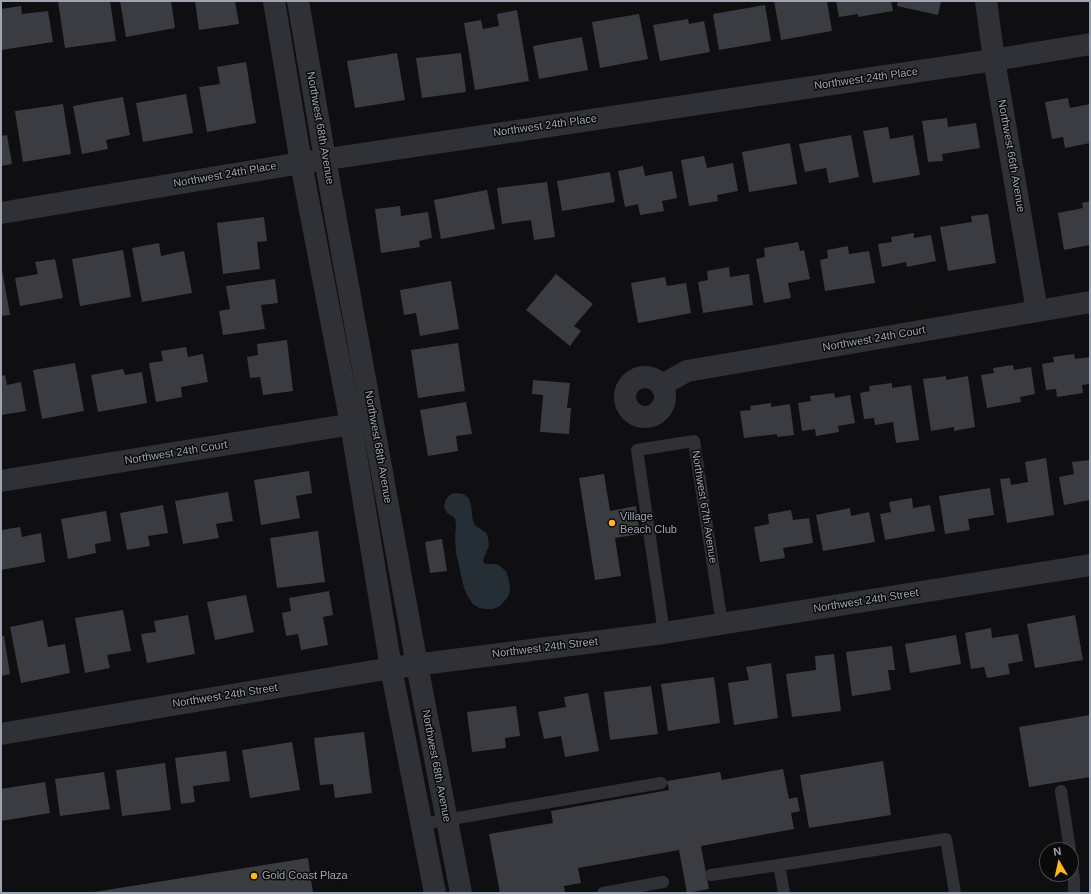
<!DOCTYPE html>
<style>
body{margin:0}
#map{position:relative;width:1091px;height:894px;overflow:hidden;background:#0f0f11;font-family:Arial,sans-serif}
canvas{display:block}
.frame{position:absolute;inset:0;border:2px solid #9fa4b3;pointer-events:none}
.north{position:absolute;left:1039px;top:842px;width:40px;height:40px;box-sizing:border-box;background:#0a0a0b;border:1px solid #46484e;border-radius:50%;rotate:351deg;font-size:11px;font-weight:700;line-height:16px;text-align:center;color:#9fa4b3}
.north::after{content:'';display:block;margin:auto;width:14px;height:18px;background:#ffb918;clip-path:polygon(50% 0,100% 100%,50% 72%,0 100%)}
</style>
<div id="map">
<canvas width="1091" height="894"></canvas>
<div class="frame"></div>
<div class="north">N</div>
</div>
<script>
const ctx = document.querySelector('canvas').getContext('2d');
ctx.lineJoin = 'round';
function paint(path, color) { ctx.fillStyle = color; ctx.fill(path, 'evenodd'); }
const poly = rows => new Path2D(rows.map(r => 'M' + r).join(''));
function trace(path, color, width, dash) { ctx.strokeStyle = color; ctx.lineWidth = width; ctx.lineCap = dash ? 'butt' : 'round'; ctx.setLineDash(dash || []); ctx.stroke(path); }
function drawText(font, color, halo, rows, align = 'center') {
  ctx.font = font + ' Arial,sans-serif'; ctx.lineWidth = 3; ctx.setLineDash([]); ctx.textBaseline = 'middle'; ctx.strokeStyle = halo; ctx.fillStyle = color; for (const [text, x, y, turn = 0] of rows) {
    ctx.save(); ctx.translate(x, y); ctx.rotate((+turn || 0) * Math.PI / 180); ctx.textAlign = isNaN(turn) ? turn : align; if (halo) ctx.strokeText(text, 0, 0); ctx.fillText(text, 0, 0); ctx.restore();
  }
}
paint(poly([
 [456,493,464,494,469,499,471,505,473,521,475,525,486,533,488,537,489,546,483,560,484,563,485,564,496,564,500,566,506,571,508,577,510,586,510,591,508,597,500,606,493,609,486,609,479,608,473,604,468,597,464,588,456,553,455,537,456,525,455,518,447,513,444,507,446,499,451,494]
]), '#252d35');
paint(poly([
 [58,1,110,1,116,41,65,48],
 [120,1,171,1,175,28,126,37],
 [195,1,235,1,239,24,199,30],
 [774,1,827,1,832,31,781,40],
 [836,1,891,1,893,11,858,17,858,14,839,17],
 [898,1,941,1,938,15,897,6],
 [765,5,771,41,719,50,713,14],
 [21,6,22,14,48,11,53,42,1,50,1,9],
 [517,10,529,81,475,90,464,23,481,20,483,29,499,26,497,14],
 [639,14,648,59,600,68,592,22],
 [688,19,689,24,704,21,710,52,660,61,653,25],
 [582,37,588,70,539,79,533,46],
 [397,53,405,100,355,108,347,61],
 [461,53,466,92,422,98,416,58],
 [246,62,256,123,207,132,199,87,220,84,217,67],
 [186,94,193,133,143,142,136,103],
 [123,97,130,135,106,140,108,149,82,154,73,106],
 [1068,98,1070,108,1090,104,1090,143,1065,148,1063,137,1052,139,1045,102],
 [63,104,71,154,23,162,15,111],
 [947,118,948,127,976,123,980,148,942,154,943,161,928,162,922,121],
 [888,127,890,139,913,135,920,175,873,183,863,131],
 [7,135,12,164,1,166,1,136],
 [851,135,859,177,829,183,826,168,805,172,799,144],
 [790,143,797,184,749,192,742,152],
 [704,156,707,168,733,163,738,191,717,195,718,201,689,206,681,160],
 [643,166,645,176,672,171,677,198,662,201,664,211,640,215,638,204,625,207,618,171],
 [610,172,615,202,562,211,557,181],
 [547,182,555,237,534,240,531,220,502,224,497,188],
 [487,190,495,229,441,239,434,200],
 [1090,201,1090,245,1064,250,1058,213,1083,208,1082,203],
 [400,206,401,216,428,212,432,238,419,241,420,247,381,253,375,209],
 [988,214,996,263,948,271,940,227,972,222,971,216],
 [264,217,267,241,257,242,260,269,223,274,217,223],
 [914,233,914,238,931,235,936,261,907,267,906,262,882,267,878,244,892,242,891,237],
 [798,242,800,251,804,250,810,279,788,283,791,298,764,303,756,259,765,257,764,248],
 [159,243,161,256,184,251,192,293,142,302,132,248],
 [848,246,849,254,869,251,875,283,825,291,820,260,828,258,827,250],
 [123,250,131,297,80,306,72,259],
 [55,259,63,298,20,306,15,278,38,274,35,262],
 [729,267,730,277,749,274,753,305,703,313,698,282,708,280,707,271],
 [1,270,2,270,10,315,1,316],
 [556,274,593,304,574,326,581,331,570,346,526,310],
 [665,277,667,286,686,283,691,313,638,323,631,283],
 [275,279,278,303,261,305,265,329,223,335,219,311,230,309,226,286],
 [451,281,459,329,420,336,416,313,404,315,400,290],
 [287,340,293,391,263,395,260,377,250,378,247,357,258,355,257,344],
 [458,343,465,391,418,398,411,350],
 [186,347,188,357,203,354,208,382,181,387,182,397,156,402,149,363,163,361,161,351],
 [1074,354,1075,359,1090,357,1090,384,1082,385,1083,393,1057,397,1056,389,1046,390,1042,364,1054,362,1053,357],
 [75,363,84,411,42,419,33,370],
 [1013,365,1014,370,1031,367,1035,394,1020,397,1021,402,987,408,981,375,994,373,993,368],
 [123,369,125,375,142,372,147,403,98,412,91,375],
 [5,375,7,385,21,382,26,411,1,415,1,376],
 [946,376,946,380,968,376,975,427,954,431,954,427,931,431,923,379],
 [533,380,570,383,567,408,571,408,569,434,540,432,543,395,532,394],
 [892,383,892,388,911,385,919,440,896,443,893,422,875,425,874,418,864,419,860,393,870,391,869,386],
 [834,393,835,398,850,395,855,423,838,426,839,432,816,436,815,429,802,431,798,403,811,401,810,396],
 [466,402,472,434,456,436,458,451,428,456,420,410],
 [771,403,771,407,790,404,794,435,777,437,777,434,744,438,740,411,751,410,750,406],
 [1046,458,1054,515,1007,523,1000,479,1010,478,1011,485,1028,482,1025,462],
 [1090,460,1090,500,1064,505,1059,477,1074,474,1072,462],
 [309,471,312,493,296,496,300,518,261,525,254,480],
 [604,474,610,511,636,506,640,534,615,538,621,576,595,580,579,478],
 [990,488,994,515,968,519,970,530,945,534,939,496],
 [228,492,233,521,216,524,219,538,183,544,175,501],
 [912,498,913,508,930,505,935,531,885,540,880,514,891,512,889,502],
 [163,505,168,533,148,536,150,546,127,550,120,513],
 [850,508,851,516,869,512,875,542,823,551,816,515],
 [791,510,793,520,809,518,813,543,783,548,785,558,760,562,754,527,769,524,768,514],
 [106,511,111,541,95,544,96,553,68,559,61,519],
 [20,527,22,537,41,533,45,562,1,570,1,530],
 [318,531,325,582,277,588,270,538],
 [442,539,447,571,430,573,425,542],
 [329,591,333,615,323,617,328,645,301,650,298,634,286,636,282,613,291,611,289,598],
 [246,595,254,632,215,640,207,602],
 [123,610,131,651,107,655,110,668,85,673,75,618],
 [188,615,195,654,147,663,141,634,156,632,154,621],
 [1075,615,1083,660,1035,668,1027,624],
 [43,620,48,647,65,644,70,673,21,683,10,627],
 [991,628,992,638,1018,634,1023,661,1008,664,1010,674,987,678,984,667,971,669,965,633],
 [956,635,961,664,910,673,905,644],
 [1,636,4,636,10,674,1,676],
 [892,646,895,670,888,670,891,690,852,696,846,652],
 [834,654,841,711,792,717,786,674,816,670,815,656],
 [771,663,778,718,734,725,728,683,749,680,746,667],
 [714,677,720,723,668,731,661,684],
 [651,686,658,734,610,740,604,692],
 [588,693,599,751,565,757,561,736,544,739,538,712,566,707,564,697],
 [516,706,520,736,505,738,506,748,472,752,467,712],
 [1090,715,1090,777,1029,787,1019,727],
 [364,732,372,793,335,798,333,784,320,785,314,738],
 [292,742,300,790,250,798,242,750],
 [226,751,230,781,193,786,195,802,181,804,175,758],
 [883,761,891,815,809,828,800,775],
 [165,763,171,810,122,816,116,770],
 [783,769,789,799,797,797,800,811,791,813,794,829,701,846,709,889,687,893,679,850,578,868,581,883,564,886,565,893,500,893,489,834,553,823,551,811,669,790,667,781,720,772,722,780],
 [104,772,110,809,60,816,55,779],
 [45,782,50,813,1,821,1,789],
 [308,858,313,893,94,893,94,892]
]), '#3b3c41');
trace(poly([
 [664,633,637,450,694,441,722,624],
 [1061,791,1070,850],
 [422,824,661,783],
 [1071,860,1074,880,1074,893],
 [779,865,946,839,955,893],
 [711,875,779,865,784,893],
 [603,893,663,882]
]), '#303136', 12);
trace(poly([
 [274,1,301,163,351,424,391,668,435,893],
 [298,1,325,159,417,665,461,893],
 [986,1,994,60,1037,311],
 [1,213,301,163,994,60,1090,44],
 '625 397a20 20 0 1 1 40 0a20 20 0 1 1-40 0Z',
 [662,385,687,371,1090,302],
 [1,481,365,422],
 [1,734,391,668,664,633,1090,565]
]), '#303136', 22);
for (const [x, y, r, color] of [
 [612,523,4,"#ffb918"],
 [254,876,4,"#ffb918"]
]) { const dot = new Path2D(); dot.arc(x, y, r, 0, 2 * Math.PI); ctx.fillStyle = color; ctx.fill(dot); trace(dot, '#0a0a0b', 1.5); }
drawText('11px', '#9fa4b3', '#0a0a0b', [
 ["Northwest 24th Place",866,79,-8],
 ["Northwest 24th Place",545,126,-8],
 ["Northwest 68th Avenue",320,128,80],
 ["Northwest 66th Avenue",1011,156,80],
 ["Northwest 24th Place",225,175,-10],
 ["Northwest 24th Court",874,339,-10],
 ["Northwest 68th Avenue",378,447,80],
 ["Northwest 24th Court",176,453,-9],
 ["Northwest 67th Avenue",704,507,81],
 ["Northwest 24th Street",866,601,-9],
 ["Northwest 24th Street",545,648,-7],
 ["Northwest 24th Street",225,696,-9],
 ["Northwest 68th Avenue",436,766,79]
]);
drawText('11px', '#9fa4b3', '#0a0a0b', [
 ["Village",620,517],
 ["Beach Club",620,530],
 ["Gold Coast Plaza",262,876]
], 'left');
</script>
